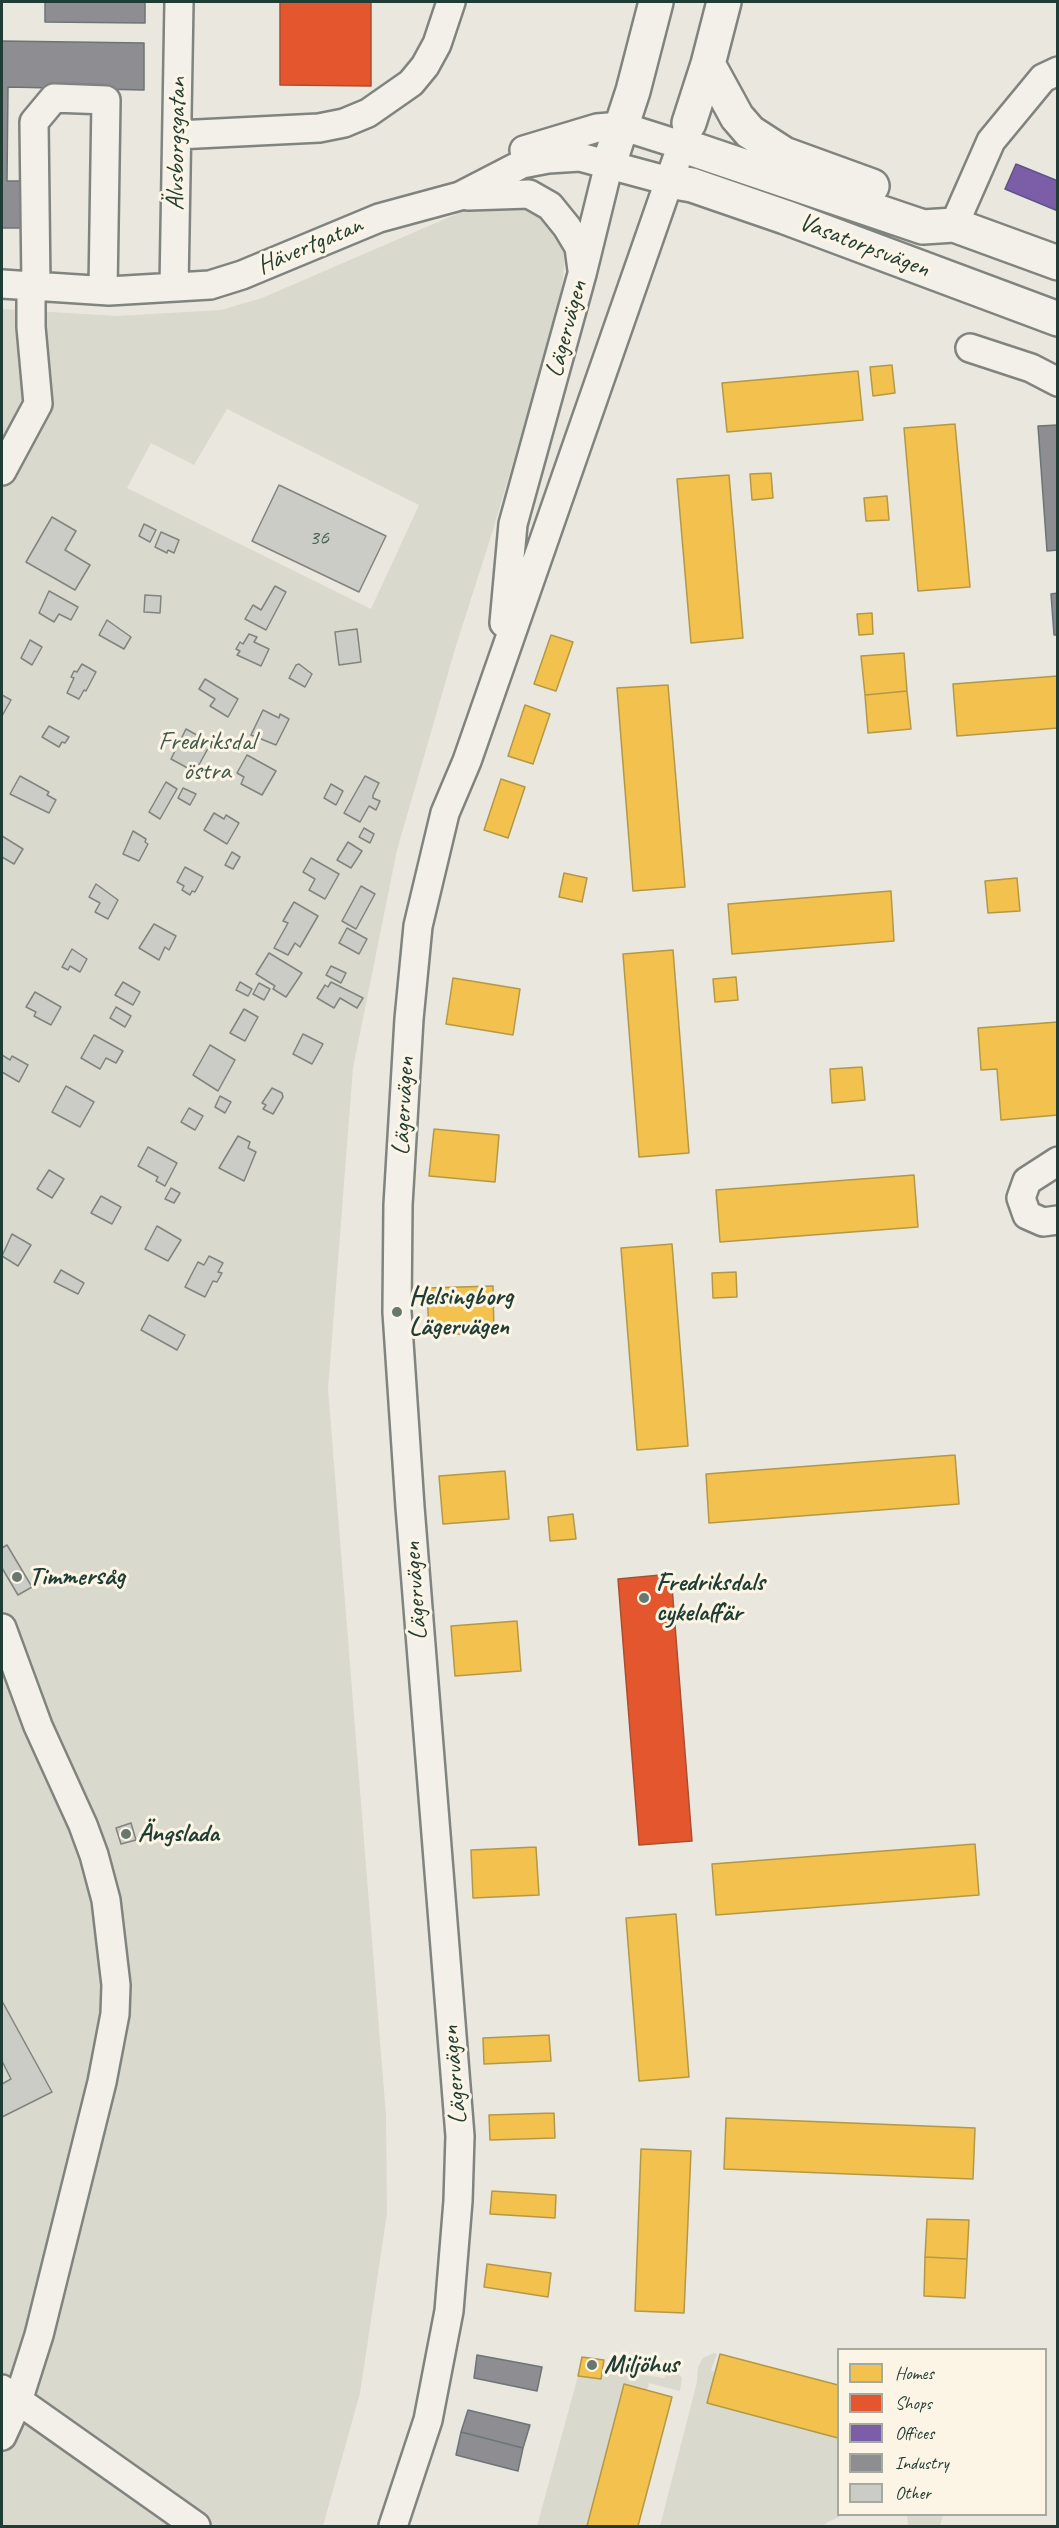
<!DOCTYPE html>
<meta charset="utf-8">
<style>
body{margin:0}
#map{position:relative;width:1059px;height:2528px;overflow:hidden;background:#eae7df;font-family:Caveat,sans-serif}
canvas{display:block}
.frame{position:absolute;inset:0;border:3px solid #1f3d34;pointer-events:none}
.legend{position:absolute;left:837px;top:2348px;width:210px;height:168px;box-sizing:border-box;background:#fcf5e5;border:2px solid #a4ab9e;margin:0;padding:8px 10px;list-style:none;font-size:18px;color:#1f3d34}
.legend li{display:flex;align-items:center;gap:12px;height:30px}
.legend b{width:30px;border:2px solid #a4ab9e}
</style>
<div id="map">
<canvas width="1059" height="2528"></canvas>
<div class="frame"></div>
<ul class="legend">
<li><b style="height:16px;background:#f2c14e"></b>Homes</li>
<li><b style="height:16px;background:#e4572e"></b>Shops</li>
<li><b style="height:16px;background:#7b5ea7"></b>Offices</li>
<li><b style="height:16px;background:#8d8d92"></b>Industry</li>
<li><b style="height:16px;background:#ccccc6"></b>Other</li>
</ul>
</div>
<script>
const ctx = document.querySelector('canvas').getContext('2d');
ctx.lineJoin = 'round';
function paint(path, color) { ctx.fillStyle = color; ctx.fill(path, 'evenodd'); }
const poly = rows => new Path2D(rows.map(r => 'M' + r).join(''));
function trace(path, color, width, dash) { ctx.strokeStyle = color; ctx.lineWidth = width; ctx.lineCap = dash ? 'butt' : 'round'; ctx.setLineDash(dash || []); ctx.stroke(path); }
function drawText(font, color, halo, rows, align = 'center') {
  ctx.font = font + ' Caveat,sans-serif'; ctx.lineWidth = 6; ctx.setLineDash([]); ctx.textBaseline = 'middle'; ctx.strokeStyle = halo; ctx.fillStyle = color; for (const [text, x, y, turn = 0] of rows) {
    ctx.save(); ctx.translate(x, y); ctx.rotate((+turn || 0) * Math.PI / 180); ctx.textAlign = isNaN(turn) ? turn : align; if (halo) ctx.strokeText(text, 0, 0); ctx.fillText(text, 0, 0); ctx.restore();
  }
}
paint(poly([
 [502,202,529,208,550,225,565,254,563,279,555,321,492,533,455,649,397,850,353,1068,328,1389,386,2116,387,2213,360,2393,323,2526,2,2526,2,309,117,316,221,310,262,298,468,209],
 [227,409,419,505,371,609,127,488,151,443,194,465],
 [714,2353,717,2354,711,2370,715,2372,707,2403,838,2438,838,2514,843,2515,828,2522,823,2526,660,2526,697,2382,698,2367,703,2358],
 [603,2369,664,2378,669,2372,677,2372,682,2378,680,2391,649,2383,647,2390,623,2384,587,2526,537,2526,578,2376,601,2379],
 [907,2515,907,2514,943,2515,940,2526,908,2526]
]), '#dad9cd');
const homes = poly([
 [892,365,895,393,873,396,870,367,892,365],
 [858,371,863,420,727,432,722,383,858,371],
 [955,424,970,587,918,591,904,428,955,424],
 [771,473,773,498,752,500,750,474,771,473],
 [729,475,743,638,691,643,677,479,729,475],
 [887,496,889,520,866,521,864,498,887,496],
 [872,613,873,634,859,635,857,614,872,613],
 [551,635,573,642,556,691,534,684,551,635],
 [904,653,907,691,865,695,861,656,904,653],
 [1058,676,1058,728,957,736,953,684,1058,676],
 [668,685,685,887,633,891,617,688,668,685],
 [907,691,911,729,868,733,865,695,907,691],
 [525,705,550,714,533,764,508,756,525,705],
 [501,779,525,787,508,838,484,830,501,779],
 [564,873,587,878,582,902,559,897,564,873],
 [1017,878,1020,911,988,913,985,881,1017,878],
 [891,891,894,941,732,954,728,904,891,891],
 [673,950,689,1153,639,1157,623,954,673,950],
 [736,977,738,1000,715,1002,713,979,736,977],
 [453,978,520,989,513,1035,446,1024,453,978],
 [1058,1022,1058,1115,1001,1120,997,1069,981,1070,978,1028,1058,1022],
 [862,1067,865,1100,832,1103,830,1069,862,1067],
 [434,1129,499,1135,495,1182,429,1176,434,1129],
 [914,1175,918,1227,720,1242,716,1190,914,1175],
 [672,1244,688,1446,637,1450,621,1248,672,1244],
 [736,1272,737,1297,713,1298,712,1273,736,1272],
 [493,1286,494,1333,429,1335,427,1288,493,1286],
 [955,1455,959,1504,709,1523,706,1474,955,1455],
 [505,1471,509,1519,443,1524,439,1476,505,1471],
 [573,1514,576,1539,550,1541,548,1517,573,1514],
 [517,1621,521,1671,455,1676,451,1626,517,1621],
 [975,1844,979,1895,716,1915,712,1864,975,1844],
 [536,1847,539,1895,473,1898,471,1850,536,1847],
 [676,1914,689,2077,639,2081,626,1918,676,1914],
 [549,2035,551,2061,484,2064,483,2038,549,2035],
 [554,2113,555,2138,490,2140,489,2115,554,2113],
 [726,2118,975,2128,973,2179,724,2169,726,2118],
 [641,2149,691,2151,684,2313,635,2311,641,2149],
 [492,2191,556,2195,555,2218,490,2214,492,2191],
 [927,2219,969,2220,967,2259,925,2257,927,2219],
 [925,2257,967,2259,965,2298,924,2296,925,2257],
 [487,2264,551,2273,548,2297,484,2287,487,2264],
 [720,2354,838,2385,838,2438,707,2403,720,2354],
 [582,2357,604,2360,601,2379,578,2376,582,2357],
 [624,2384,672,2397,638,2526,587,2526,624,2384]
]);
paint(homes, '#f2c14e');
trace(homes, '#b39946', 1.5);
const shops = poly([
 [280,2,371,2,371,86,280,85,280,2],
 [671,1574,692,1841,639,1845,618,1579,671,1574]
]);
paint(shops, '#e4572e');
trace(shops, '#a94f30', 1.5);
const offices = poly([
 [1016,164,1058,181,1058,211,1005,189,1016,164]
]);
paint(offices, '#7b5ea7');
trace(offices, '#5f5484', 1.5);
const industry = poly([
 [45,2,145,2,145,23,45,22,45,2],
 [2,41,144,43,144,90,8,87,7,181,25,181,24,228,2,228,2,41],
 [1058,425,1058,550,1047,551,1038,426,1058,425],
 [1058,593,1058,635,1054,635,1051,594,1058,593],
 [477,2355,542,2367,537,2391,474,2378,477,2355],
 [468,2410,530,2425,523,2448,461,2432,468,2410],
 [461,2432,523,2448,518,2471,456,2455,461,2432]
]);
paint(industry, '#8d8d92');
trace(industry, '#6c7576', 1.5);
const building = poly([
 [279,485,386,536,359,592,252,541,279,485],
 [52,517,76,531,65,550,90,565,75,590,26,562,52,517],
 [144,524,156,530,150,542,139,536,144,524],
 [161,532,179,540,174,553,168,550,167,553,155,547,161,532],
 [275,586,286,592,266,630,245,619,253,605,261,610,275,586],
 [49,591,78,607,71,620,59,614,54,622,39,613,49,591],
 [145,595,161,596,160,613,144,612,145,595],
 [107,620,131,637,124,649,99,635,107,620],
 [357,629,361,662,339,665,335,632,357,629],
 [249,634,257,637,254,642,269,649,261,666,237,655,240,651,236,649,240,642,243,644,249,634],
 [30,640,42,647,32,665,21,658,30,640],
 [82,664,96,672,86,691,84,690,79,699,67,693,74,678,71,677,74,671,77,672,82,664],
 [299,664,312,674,305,687,289,678,296,665,299,664],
 [205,679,238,699,228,717,210,706,215,699,199,689,205,679],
 [2,695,11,700,2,716,2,695],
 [263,710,279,718,280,714,289,719,276,745,251,735,263,710],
 [49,726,69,737,65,743,62,742,59,747,42,737,49,726],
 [186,729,211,743,195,772,171,759,186,729],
 [247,755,276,771,262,795,241,784,244,777,237,773,247,755],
 [20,776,49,792,47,795,56,800,49,813,10,794,20,776],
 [365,776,379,783,373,795,373,798,380,801,376,810,369,806,360,822,344,813,365,776],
 [166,782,177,789,160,819,149,812,166,782],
 [331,784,343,791,336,805,324,798,331,784],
 [183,788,196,794,190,805,178,798,183,788],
 [214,813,224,819,226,815,239,823,227,844,204,830,214,813],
 [364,828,374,834,370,843,359,837,364,828],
 [133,831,146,839,145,842,148,844,139,861,123,854,133,831],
 [2,836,23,849,14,864,2,857,2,836],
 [348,842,362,851,351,868,337,860,348,842],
 [232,852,240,857,233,869,225,865,232,852],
 [311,858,339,874,325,899,309,890,315,879,303,872,311,858],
 [185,867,203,877,195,892,192,891,190,895,182,890,184,886,177,882,185,867],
 [96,884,118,900,108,919,95,912,100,903,89,897,96,884],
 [361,886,375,894,356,929,342,921,361,886],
 [294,902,318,916,300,947,295,943,288,955,274,948,288,923,283,921,294,902],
 [154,924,176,936,169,950,165,947,159,960,139,948,154,924],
 [347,928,367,939,359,954,339,943,347,928],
 [72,949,87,959,80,972,70,966,68,970,62,967,72,949],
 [269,953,302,973,286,997,273,989,275,986,256,974,269,953],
 [331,966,346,973,341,983,326,975,331,966],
 [123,982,140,992,133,1005,115,995,123,982],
 [240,982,252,989,248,996,236,990,240,982],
 [331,982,363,998,357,1008,340,998,334,1008,317,998,325,985,328,987,331,982],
 [259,983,270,989,264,1000,253,994,259,983],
 [35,992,61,1007,51,1025,34,1016,36,1012,26,1007,35,992],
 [116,1007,131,1016,125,1027,110,1018,116,1007],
 [244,1009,258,1017,245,1041,230,1033,244,1009],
 [303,1034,323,1044,312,1064,293,1054,303,1034],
 [94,1035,123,1051,116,1063,106,1058,100,1069,81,1058,94,1035],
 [210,1045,235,1060,218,1091,193,1075,210,1045],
 [2,1055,10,1060,12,1056,28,1065,19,1082,2,1072,2,1055],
 [66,1086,94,1102,80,1127,52,1112,66,1086],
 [272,1088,282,1093,283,1097,273,1114,263,1109,266,1105,262,1103,272,1088],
 [220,1096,231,1102,225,1113,215,1107,220,1096],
 [189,1108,203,1116,195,1130,181,1122,189,1108],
 [238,1136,250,1142,248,1148,256,1152,244,1181,219,1168,238,1136],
 [148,1147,177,1163,165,1186,156,1181,158,1177,138,1166,148,1147],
 [49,1170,64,1179,52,1198,37,1189,49,1170],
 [171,1188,180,1193,174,1203,165,1199,171,1188],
 [101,1196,121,1207,112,1224,91,1213,101,1196],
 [157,1226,181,1240,168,1261,145,1249,157,1226],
 [12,1234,31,1245,18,1266,2,1256,12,1234],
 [209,1256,223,1263,218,1272,222,1273,217,1282,213,1281,205,1297,185,1287,198,1262,204,1265,209,1256],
 [61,1270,84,1283,78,1294,54,1282,61,1270],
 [149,1315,185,1335,177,1350,141,1330,149,1315],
 [7,1545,32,1587,18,1595,2,1568,2,1548,7,1545],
 [131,1823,136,1840,121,1844,116,1828,131,1823],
 [2,2001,52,2092,2,2117,2,2084,11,2079,2,2061,2,2001]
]);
paint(building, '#ccccc6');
trace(building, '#80847f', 1.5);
const minor = poly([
 [177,135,319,128,344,123,368,113,411,83,425,66,437,44,451,2],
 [524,150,597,128,621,126,681,145],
 [468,196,529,194,550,206,567,227,579,247,582,270],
 [954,225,991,141,1043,78,1058,71],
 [2,284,109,291,210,285,242,275,379,218,460,196,522,164,548,159,580,157,669,181],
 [36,286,34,122,54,98,106,100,103,290],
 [174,287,179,2],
 [970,348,1031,368,1058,382],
 [2,471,38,404,31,327,31,286],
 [504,623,513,524,582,274,609,164],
 [1058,1161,1027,1181,1021,1198,1027,1215,1043,1222,1058,1220],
 [2,1628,38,1726,83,1825,94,1855,106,1900,116,1985,115,2014,102,2082,39,2335,18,2401,2,2436],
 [2,2389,196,2526],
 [393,2526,428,2420,449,2311,458,2201,460,2136,410,1507,397,1312,398,1205,409,1019,418,926,445,813,467,761,688,127]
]);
const major = poly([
 [708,64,737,117,750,132,784,154,872,186],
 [689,123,708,64,724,2],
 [681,145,923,227,954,225,1058,263],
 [609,164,633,91,656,2],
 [669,181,692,185,785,217,1058,319]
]);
trace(minor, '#80847f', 32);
trace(major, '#80847f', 38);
trace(minor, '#f3f0ea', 27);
trace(major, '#f3f0ea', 33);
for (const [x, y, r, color] of [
 [397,1312,6,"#667870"],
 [17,1577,6,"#667870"],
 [644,1598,6,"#667870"],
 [126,1834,6,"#667870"],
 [592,2365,6,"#667870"]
]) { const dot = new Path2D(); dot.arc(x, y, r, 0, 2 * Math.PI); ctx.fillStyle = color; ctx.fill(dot); trace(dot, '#fcf5e5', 2); }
drawText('22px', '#4a6158', null, [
 ["36",319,538]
]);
drawText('26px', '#1f3d34', '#fcf5e5', [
 ["Älvsborgsgatan",177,144,-89],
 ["Hävertgatan",310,246,-23],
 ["Vasatorpsvägen",864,246,21],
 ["Lägervägen",567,329,-75],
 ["Lägervägen",404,1106,-87],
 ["Lägervägen",416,1591,-94],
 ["Lägervägen",455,2075,-95]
]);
drawText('26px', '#425a50', '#fcf5e5', [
 ["Fredriksdal",207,742],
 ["östra",207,772]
]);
drawText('bold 26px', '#1f3d34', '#fcf5e5', [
 ["Helsingborg",409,1297],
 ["Lägervägen",409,1327],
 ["Timmersåg",29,1577],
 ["Fredriksdals",656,1583],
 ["cykelaffär",656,1613],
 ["Ängslada",138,1834],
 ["Miljöhus",604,2365]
], 'left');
</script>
